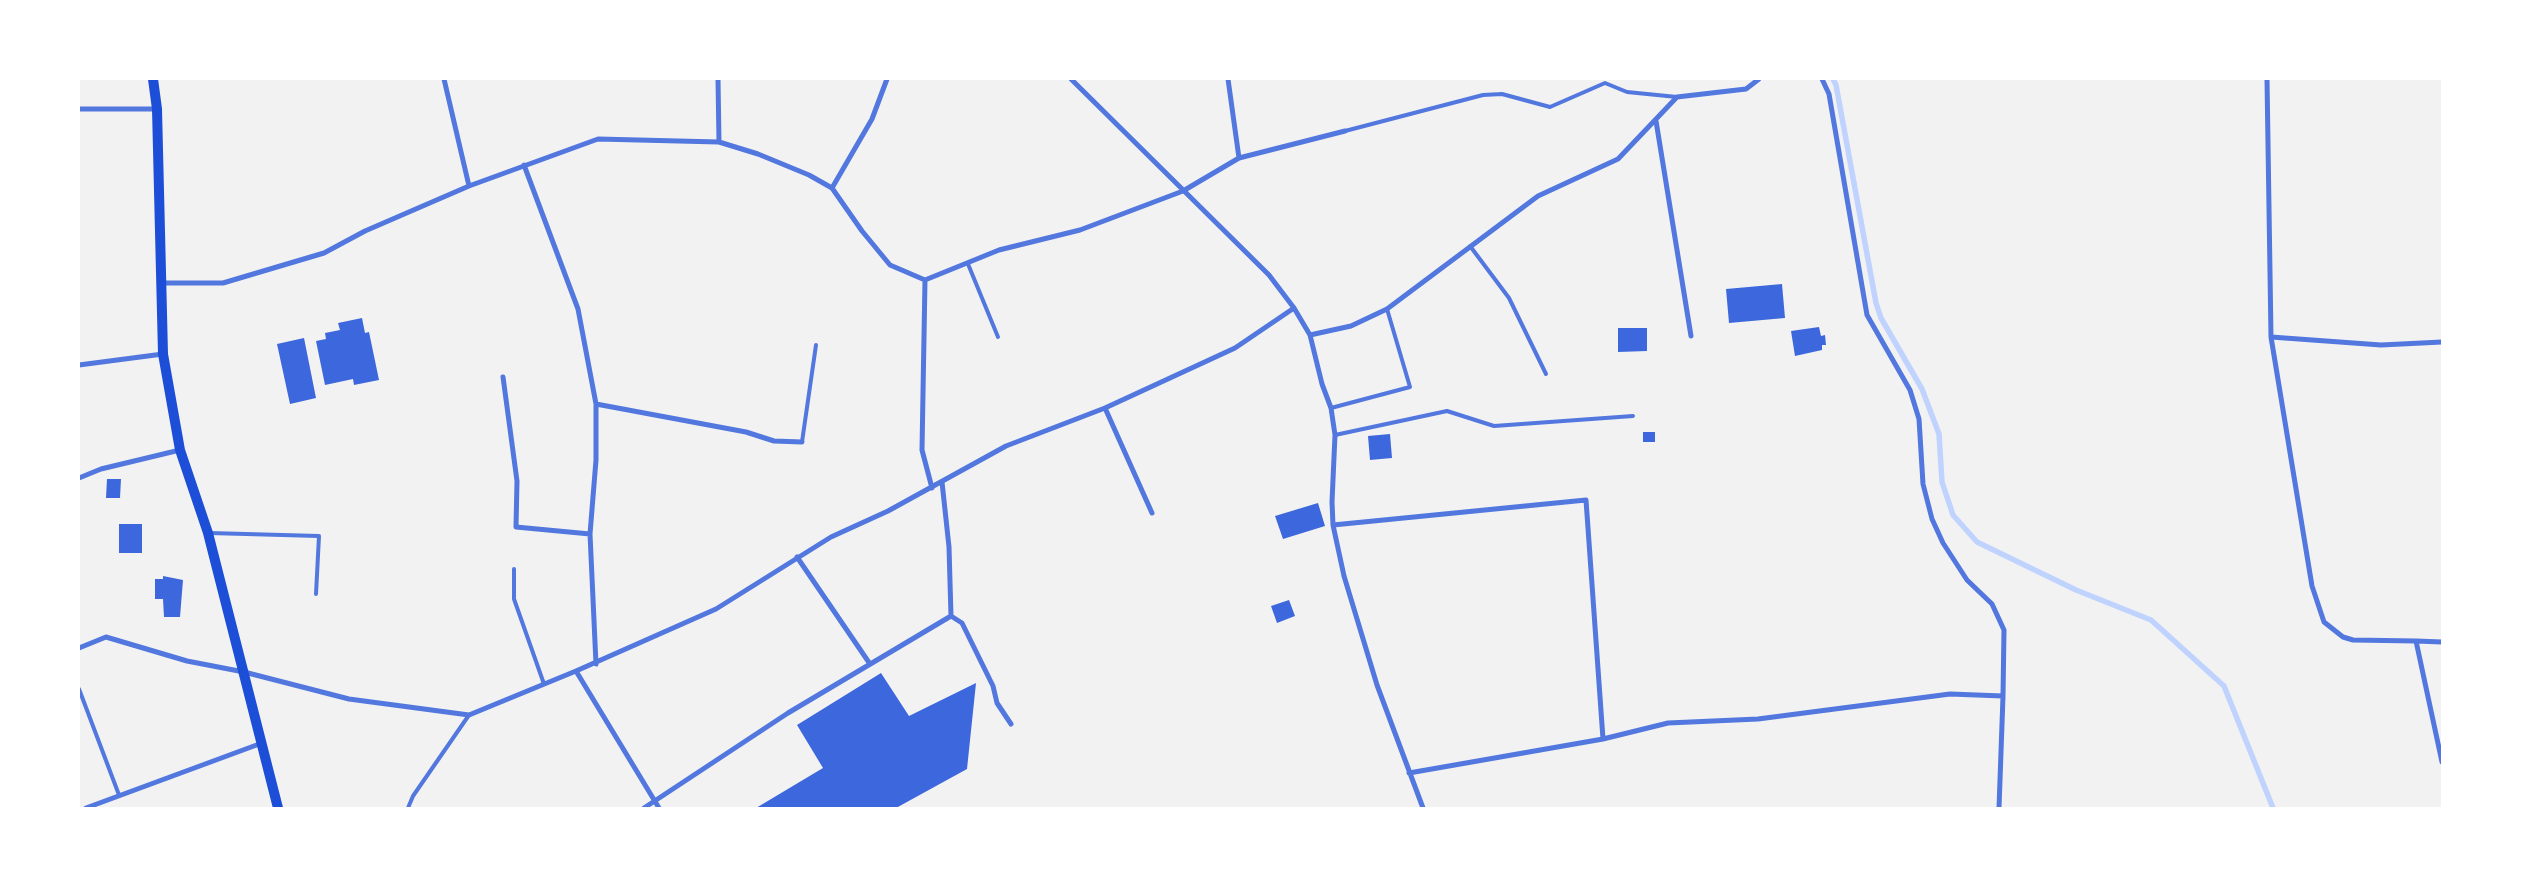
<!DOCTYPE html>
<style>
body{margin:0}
#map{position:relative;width:2521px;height:887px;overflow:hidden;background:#f2f2f2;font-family:"PT Sans Narrow",sans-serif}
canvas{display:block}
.frame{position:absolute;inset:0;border:80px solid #fff;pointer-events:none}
</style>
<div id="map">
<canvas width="2521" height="887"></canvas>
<div class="frame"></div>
</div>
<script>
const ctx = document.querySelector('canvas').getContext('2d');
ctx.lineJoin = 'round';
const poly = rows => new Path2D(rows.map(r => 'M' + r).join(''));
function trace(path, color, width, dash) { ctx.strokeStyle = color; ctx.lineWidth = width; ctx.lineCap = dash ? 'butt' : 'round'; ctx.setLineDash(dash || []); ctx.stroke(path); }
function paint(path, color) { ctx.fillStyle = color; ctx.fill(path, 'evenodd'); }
trace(poly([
 [1833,79,1836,85,1876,303,1881,318,1922,389,1939,434,1942,482,1953,515,1977,542,2076,590,2151,620,2224,686,2273,808]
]), '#bfd3fe', 5.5);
paint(poly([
 [1782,284,1785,318,1729,323,1726,289],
 [362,318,365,333,369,332,379,380,354,385,353,379,325,385,316,341,326,339,325,333,340,330,338,323],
 [1819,327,1821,336,1825,335,1826,345,1822,345,1822,350,1795,356,1791,331],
 [1618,328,1647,328,1647,351,1618,352],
 [304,338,316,398,290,404,277,344],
 [1643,432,1655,432,1655,442,1643,442],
 [1390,434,1392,458,1370,460,1368,436],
 [107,479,121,479,120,498,106,498],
 [1318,503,1325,526,1283,539,1275,516],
 [119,524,142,524,142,553,119,553],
 [163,576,183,580,180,617,164,617,163,599,155,599,155,579,163,579],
 [1289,600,1295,616,1277,623,1271,606],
 [881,673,909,716,976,683,967,769,896,808,756,808,823,768,797,725]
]), '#3d67dc');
trace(poly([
 [1345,131,1483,95,1502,94,1550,107,1605,83,1627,92,1677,97],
 [1470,246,1509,298,1546,374],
 [968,264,998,337],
 [1331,408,1410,387,1387,309],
 [1335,435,1447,411,1494,426,1633,416],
 [802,442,816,345],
 [209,533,319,536,316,594],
 [514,569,514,599,544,684],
 [79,689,119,795],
 [408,808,413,796,469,715]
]), '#5277de', 4);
trace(poly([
 [444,79,469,186],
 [718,79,719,142],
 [1071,79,1269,275,1294,308,1310,335,1322,384,1331,408,1335,435,1332,502,1333,525,1344,576,1377,685,1423,808],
 [1228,79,1239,158],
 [2267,79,2271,337,2312,586,2324,622,2343,637,2353,640,2416,641,2442,762],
 [79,109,157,109],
 [1656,121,1691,336],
 [524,165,578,309,596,404,596,460,590,534,596,664],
 [832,188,872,119,887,79],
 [925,280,999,250,1080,230,1183,191,1239,158,1345,131],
 [161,283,223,283,324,253,365,231,469,186,598,139,719,142,758,154,809,175,832,188,862,231,890,265,925,280,922,450,932,488],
 [1310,335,1351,326,1387,309,1538,196,1618,159,1677,97,1746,89,1759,79],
 [2271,337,2381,345,2442,342],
 [79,365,163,354],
 [503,377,517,481,516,527,590,534],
 [596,404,746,432,774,441,802,442],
 [1105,408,1152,513],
 [79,478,101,469,180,450],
 [942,482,949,547,951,616],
 [1333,525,1586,500,1603,739],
 [797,557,870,664],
 [2416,641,2442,642],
 [79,648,106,637,187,661,244,672,349,699,469,715,576,671,659,808],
 [576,671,716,609,831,537,888,511,1006,446,1105,408,1235,348,1294,308],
 [1409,773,1603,739,1668,723,1758,719,1950,694,2003,696,2004,630,1992,604,1967,580,1943,543,1932,519,1923,484,1919,419,1910,390,1867,315,1829,94,1822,79],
 [86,808,262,743],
 [644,808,788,713,951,616,962,623,993,686,997,703,1011,724],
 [1999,808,2003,696]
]), '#5277de', 5);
trace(poly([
 [153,79,157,109,163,354,180,450,208,533,278,808]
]), '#1d4ed8', 10);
</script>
